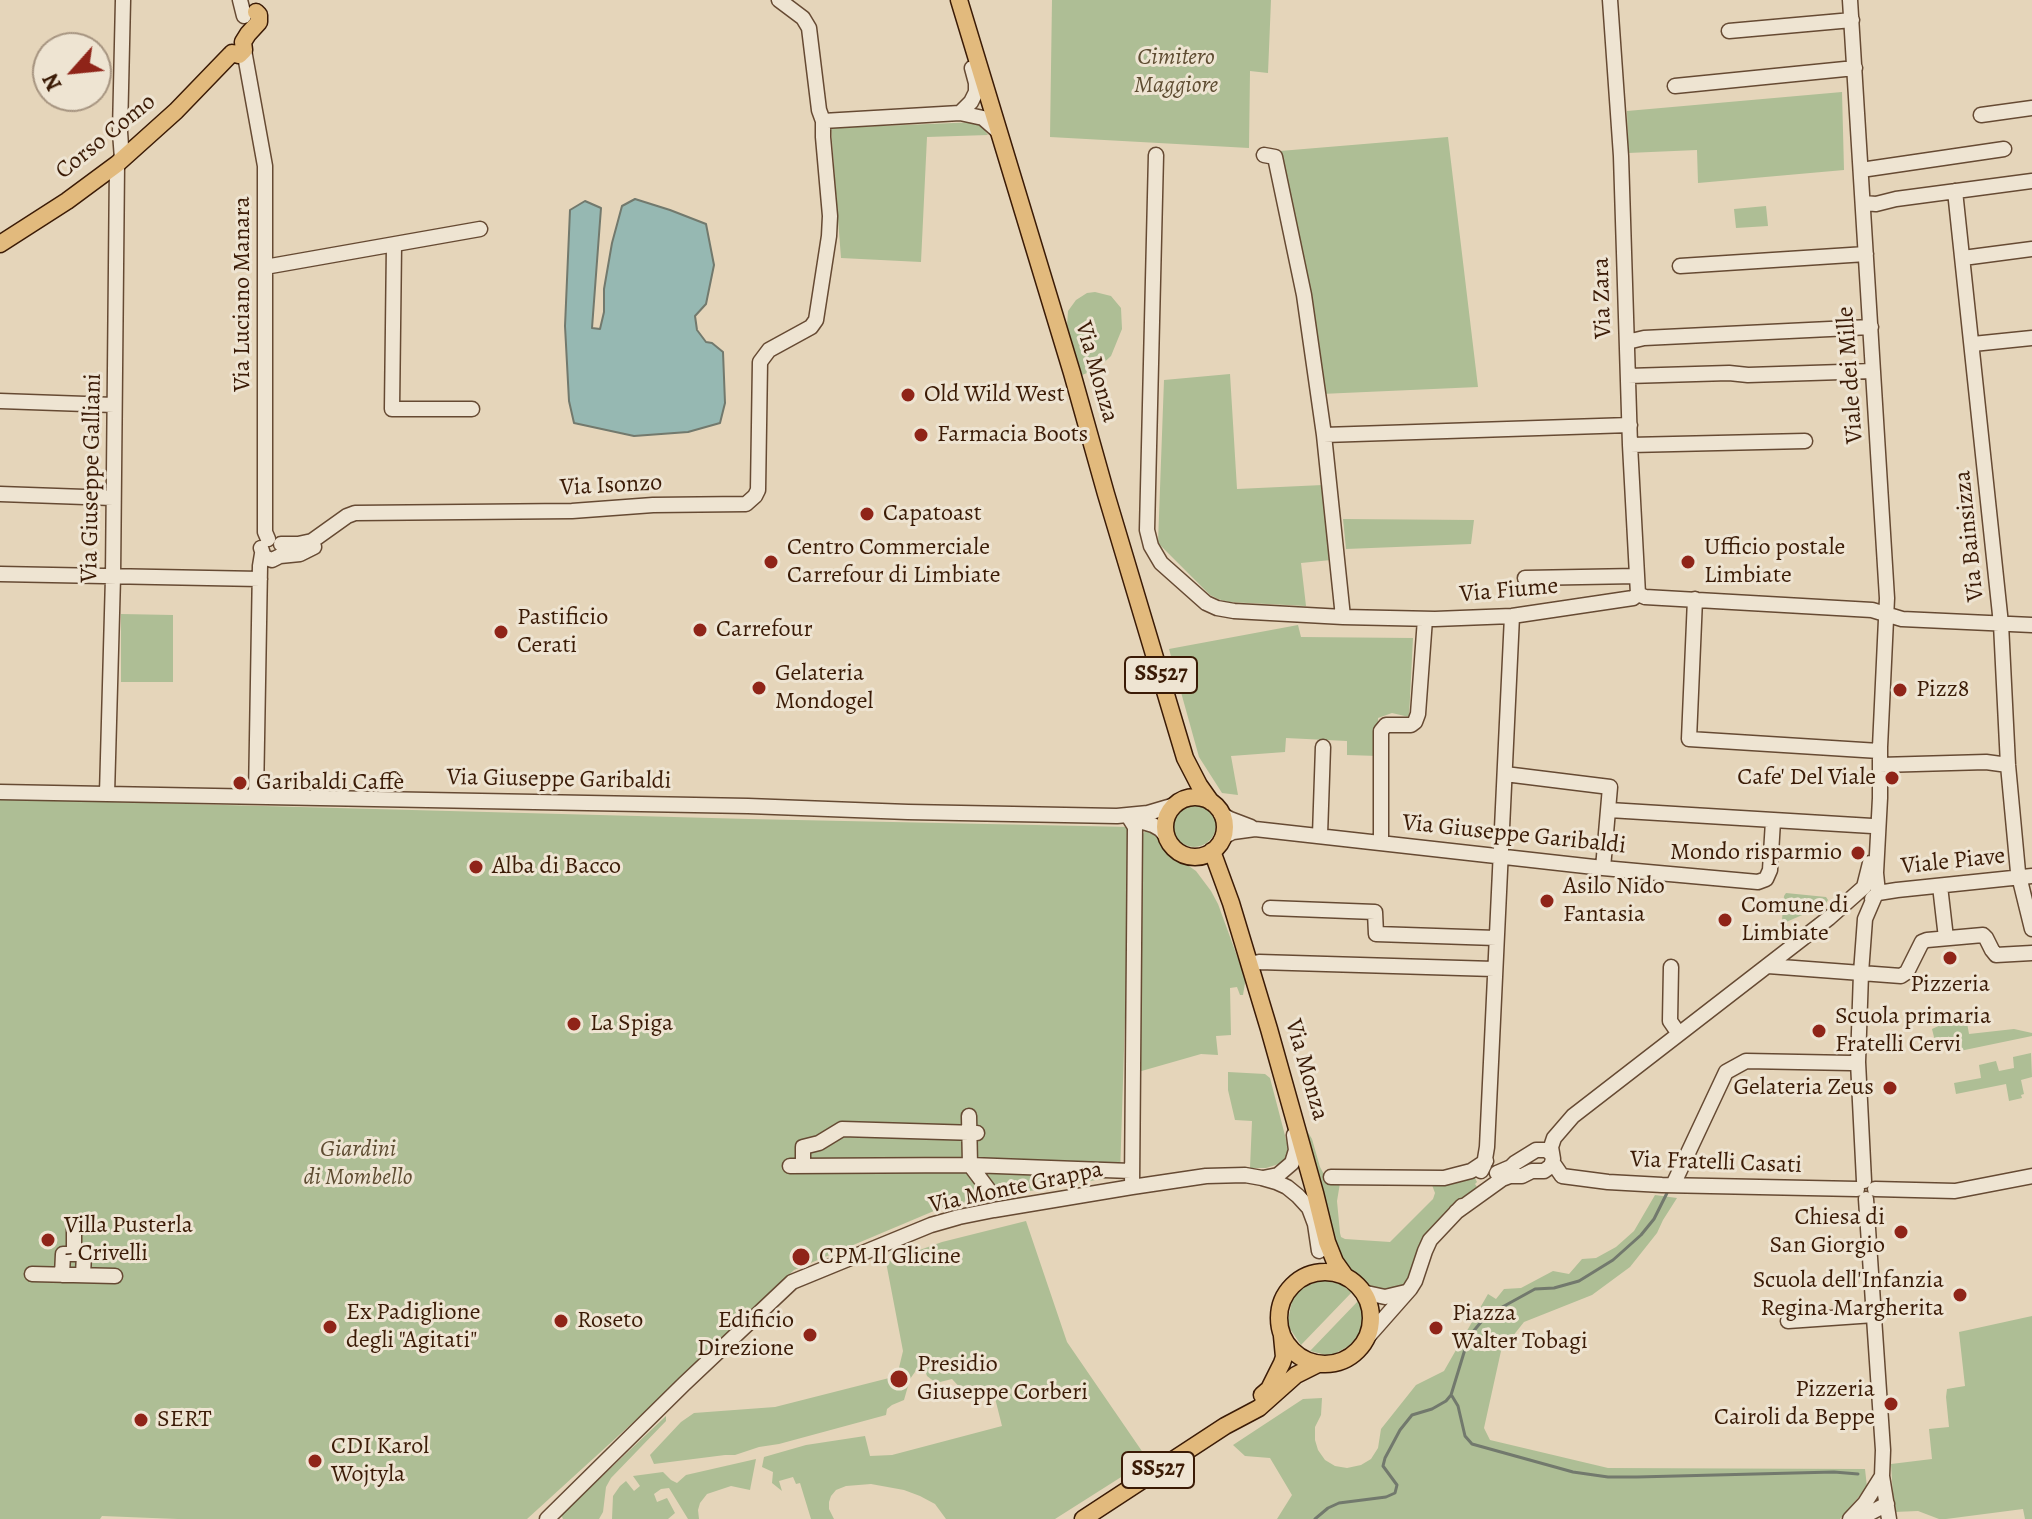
<!DOCTYPE html>
<meta charset="utf-8">
<style>
body{margin:0}
#map{position:relative;width:2032px;height:1519px;overflow:hidden;background:#e5d5ba;font-family:Alegreya,serif}
canvas{display:block}
.north{position:absolute;left:32px;top:32px;width:80px;height:80px;box-sizing:border-box;background:#eee4d2;border:2px solid #a69480;border-radius:50%;rotate:243deg;font-size:22px;font-weight:700;line-height:32px;text-align:center;color:#3b1b06}
.north::after{content:'';display:block;margin:auto;width:28px;height:36px;background:#8f2418;clip-path:polygon(50% 0,100% 100%,50% 72%,0 100%)}
</style>
<div id="map">
<canvas width="2032" height="1519"></canvas>
<div class="north">N</div>
</div>
<script>
const ctx = document.querySelector('canvas').getContext('2d');
ctx.lineJoin = 'round';
function paint(path, color) { ctx.fillStyle = color; ctx.fill(path, 'evenodd'); }
const poly = rows => new Path2D(rows.map(r => 'M' + r).join(''));
function trace(path, color, width, dash) { ctx.strokeStyle = color; ctx.lineWidth = width; ctx.lineCap = dash ? 'butt' : 'round'; ctx.setLineDash(dash || []); ctx.stroke(path); }
function drawText(font, color, halo, rows, align = 'center') {
  ctx.font = font + ' Alegreya,serif'; ctx.lineWidth = 6; ctx.setLineDash([]); ctx.textBaseline = 'middle'; ctx.strokeStyle = halo; ctx.fillStyle = color; for (const [text, x, y, turn = 0] of rows) {
    ctx.save(); ctx.translate(x, y); ctx.rotate((+turn || 0) * Math.PI / 180); ctx.textAlign = isNaN(turn) ? turn : align; if (halo) ctx.strokeText(text, 0, 0); ctx.fillText(text, 0, 0); ctx.restore();
  }
}
paint(poly([
 [1052,0,1271,0,1268,73,1250,71,1249,148,1050,137],
 [1842,92,1844,170,1698,183,1697,150,1628,153,1627,111],
 [978,122,988,135,927,137,921,262,841,258,831,128],
 [1448,137,1478,387,1321,394,1303,264,1280,151],
 [1766,206,1768,226,1736,228,1734,209],
 [1095,292,1111,296,1121,308,1122,329,1111,356,1097,369,1082,375,1067,326,1068,311,1076,300,1087,293],
 [1230,374,1237,489,1323,485,1331,560,1301,563,1306,606,1228,602,1218,599,1210,595,1158,543,1164,380],
 [1343,519,1474,520,1471,544,1346,549],
 [121,614,173,615,173,682,121,682],
 [1298,625,1301,637,1413,638,1409,717,1392,713,1378,718,1378,756,1347,755,1347,741,1286,738,1285,752,1231,756,1238,795,1222,793,1199,757,1169,649],
 [0,799,749,819,1131,827,1120,1176,1012,1194,941,1208,794,1270,674,1385,527,1519,178,1519,102,1516,100,1519,0,1519],
 '1172 825a22 22 0 1 1 44 0a22 22 0 1 1-44 0Z',
 [1146,830,1151,831,1160,838,1173,855,1196,871,1211,891,1218,904,1245,978,1245,983,1243,995,1240,995,1237,987,1230,988,1231,1035,1216,1036,1218,1055,1201,1054,1138,1072,1142,835],
 [1786,893,1826,897,1828,900,1825,905,1784,923,1782,920,1784,896],
 [1958,1017,1966,1017,1969,1034,2014,1029,2032,1033,2032,1036,1955,1052,1952,1041,1935,1041,1932,1029],
 [2031,1053,2032,1077,2021,1080,2024,1094,2021,1095,2022,1098,2009,1101,2006,1084,1956,1094,1954,1083,1981,1078,1979,1065,1996,1061,1999,1071,2014,1068,2013,1057],
 [1228,1072,1265,1074,1270,1078,1288,1147,1287,1156,1282,1163,1266,1168,1250,1168,1252,1121,1235,1120,1228,1090],
 [1301,1121,1312,1139,1320,1167,1327,1180,1340,1183,1337,1201,1340,1233,1341,1237,1345,1239,1390,1242,1433,1199,1435,1193,1432,1185,1474,1176,1477,1182,1475,1184,1477,1187,1429,1232,1410,1275,1403,1286,1390,1292,1372,1288,1337,1258],
 [1655,1195,1677,1198,1663,1220,1657,1233,1630,1267,1592,1295,1524,1322,1501,1351,1484,1428,1490,1440,1608,1468,1865,1469,1867,1487,1840,1519,1277,1519,1292,1495,1270,1458,1245,1456,1233,1445,1303,1399,1322,1398,1321,1415,1315,1427,1315,1440,1318,1450,1325,1460,1335,1466,1347,1468,1361,1465,1371,1459,1378,1448,1381,1429,1416,1385,1444,1371,1488,1294,1496,1299,1504,1289,1521,1288,1553,1271,1569,1274,1582,1259,1596,1258,1616,1247,1634,1231],
 [1026,1221,1067,1342,1148,1460,1055,1519,946,1519,935,1504,920,1496,904,1490,871,1484,846,1486,836,1490,831,1496,829,1502,829,1509,834,1519,811,1519,800,1483,796,1484,793,1477,779,1481,782,1491,772,1483,773,1472,762,1467,764,1457,806,1445,865,1436,870,1456,892,1455,1002,1426,995,1398,978,1397,965,1393,952,1379,936,1383,927,1376,922,1362,910,1379,904,1400,892,1405,887,1409,886,1415,779,1444,759,1447,735,1455,725,1455,654,1464,650,1455,681,1422,694,1413,775,1407,897,1376,903,1351,886,1262,942,1242],
 [1322,1280,1340,1284,1352,1292,1301,1345,1290,1329,1288,1320,1292,1301,1296,1293,1304,1287],
 [1359,1300,1363,1316,1362,1325,1360,1333,1349,1346,1334,1354,1326,1355,1310,1351],
 [2032,1316,2032,1519,2025,1519,2023,1509,1946,1519,1939,1519,1918,1511,1894,1512,1891,1464,1932,1459,1929,1429,1949,1427,1946,1397,1947,1389,1965,1386,1959,1332],
 [666,1416,666,1421,611,1478,606,1487,603,1512,599,1519,563,1519,561,1515],
 [756,1459,750,1490,731,1486,707,1494,700,1503,698,1510,699,1519,688,1519,669,1488,661,1489,654,1494,657,1502,667,1498,675,1513,668,1519,612,1519,613,1496,620,1486,626,1481,634,1491,640,1486,633,1476,663,1472,671,1480,677,1483,686,1475]
]), '#aebe95');
const water = poly([
 [635,199,670,210,706,224,714,265,706,304,695,316,697,330,706,342,712,343,723,352,725,403,720,423,688,432,634,436,574,423,569,401,565,326,570,210,585,201,601,208,592,328,600,329,604,312,604,289,612,243,622,206,635,199]
]);
paint(water, '#96b8b2');
trace(water, '#72796d', 2);
trace(poly([
 [1452,1396,1458,1406,1465,1436,1472,1444,1573,1472,1608,1477,1637,1477,1834,1472,1858,1474],
 [1315,1519,1328,1508,1339,1503,1386,1497,1395,1493,1397,1485,1383,1466,1385,1458,1400,1430,1412,1415,1432,1409,1446,1401,1451,1395,1466,1346,1472,1333,1486,1316,1535,1289,1554,1288,1579,1281,1613,1260,1641,1235,1654,1219,1667,1193]
]), '#72796d', 3);
const minor = poly([
 [240,0,244,16],
 [1610,0,1621,156,1630,445,1638,594],
 [1850,0,1887,598,1880,747,1880,798,1876,873,1878,893],
 [1729,31,1852,20],
 [244,50,265,166,265,532,268,539],
 [1675,86,1855,68],
 [960,113,971,102,976,92,976,83,972,68],
 [1981,115,2032,108],
 [823,121,960,113,983,118,999,132],
 [1156,155,1147,530,1151,546,1161,563,1206,603,1217,608,1234,611,1343,617,1435,619,1512,616,1633,598,1638,594,1645,597,1872,610,1902,619,2032,625],
 [1264,155,1275,157,1304,295,1324,435,1343,617],
 [122,159,120,132,123,0],
 [1861,170,2004,149],
 [1955,191,2001,624,2008,765,2018,872,2032,929],
 [1863,203,1876,204,1896,199,2032,181],
 [394,245,392,409,472,409],
 [1963,258,2032,249],
 [1680,266,1866,254],
 [265,267,480,229],
 [1627,342,1644,338,1871,327],
 [1973,344,2032,338],
 [1628,376,1729,373,1748,375,1873,371],
 [0,401,114,405],
 [1324,435,1630,425],
 [1630,445,1805,441],
 [0,494,113,498],
 [281,544,298,544,312,541,347,516,355,513,572,511,653,505,746,504,755,496,758,490,760,362,769,350,811,327,816,320,829,236,830,216,823,137,823,121,819,110,809,28,803,18,779,0],
 [261,548,264,557,272,560,280,556,300,554,314,547],
 [0,574,260,579],
 [1525,578,1637,576],
 [1695,599,1689,739,1879,751],
 [1880,765,1986,762,2008,765],
 [1505,774,1610,787,1603,868],
 [0,792,748,806,908,812,1117,816,1148,813,1175,805],
 [107,794,113,577,117,164],
 [256,797,260,566,262,554],
 [1609,810,1872,826],
 [1221,814,1230,819,1251,827],
 [1130,819,1135,827,1132,1187],
 [1133,819,1153,825,1160,829,1167,837],
 [1320,835,1323,747],
 [1221,840,1225,836,1233,832,1255,829,1603,868,1758,882,1766,879,1770,870,1773,821],
 [1381,842,1381,731,1386,725,1411,725,1415,722,1418,714,1425,619],
 [1940,886,1946,938],
 [1872,899,1878,893,1897,890,2032,876],
 [1270,908,1375,912,1376,934,1496,938],
 [1249,964,1259,962,1494,969],
 [1768,966,1901,976,1907,972,1922,942,1927,940,1983,935,1986,938,1992,950,1996,955,2032,953],
 [1671,967,1670,1021,1679,1034],
 [969,1116,970,1165,988,1189],
 [1553,1163,1562,1176,1608,1182,1662,1185,1857,1189],
 [790,1166,970,1165,1131,1171],
 [803,1166,803,1147,819,1143,842,1129,977,1133],
 [1481,1171,1484,1165,1487,1147,1512,616],
 [1497,1173,1511,1167,1515,1163,1536,1150,1547,1150,1552,1155],
 [1331,1177,1444,1178,1471,1171,1486,1161],
 [1263,1178,1278,1175,1292,1163,1296,1150,1294,1135],
 [1864,1181,1858,1062,1861,973,1865,919,1874,898],
 [1673,1185,1726,1072,1746,1061,1851,1063],
 [1875,1189,1955,1191,2032,1176],
 [1866,1199,1883,1450,1882,1476,1889,1519],
 [1456,1212,1502,1179,1510,1176,1522,1176,1532,1171,1544,1171,1551,1166,1553,1159,1551,1147,1554,1138,1573,1116,1829,918,1864,887,1870,863],
 [63,1254,84,1254,83,1275,62,1275,63,1254],
 [74,1254,74,1229],
 [32,1274,115,1276],
 [1362,1292,1385,1297,1406,1292],
 [1788,1321,1874,1315],
 [1365,1340,1410,1289,1415,1281,1425,1251,1430,1240,1462,1206],
 [547,1519,684,1384,792,1282,931,1225,959,1217,994,1210,1132,1187,1206,1176,1245,1175,1262,1178,1276,1182,1287,1187,1298,1196,1309,1208,1315,1224,1319,1251],
 [1850,1519,1865,1503,1882,1476],
 [1859,1519,1887,1504]
]);
const major = poly([
 [959,0,1072,373,1106,494,1185,758,1199,785,1211,802],
 [232,53,239,55,244,50,243,42,248,34,259,22,259,15,256,12],
 [0,244,67,201,117,164,176,111,232,53],
 '1165 827a30 30 0 1 1 60 0a30 30 0 1 1-60 0Z',
 [1212,851,1231,903,1269,1029,1315,1193,1327,1242,1335,1262,1345,1276],
 '1279 1318a46 46 0 1 1 92 0a46 46 0 1 1-92 0Z',
 [1262,1395,1269,1389,1282,1363,1284,1357,1282,1336],
 [1083,1519,1225,1426,1259,1408,1296,1375,1318,1364]
]);
trace(minor, '#664a33', 17);
trace(major, '#3b1b06', 19);
trace(minor, '#eee4d2', 14);
trace(major, '#e2ba7d', 16);
for (const [x, y, r, color] of [
 [908,395,8,"#8f2418"],
 [921,435,8,"#8f2418"],
 [867,514,8,"#8f2418"],
 [771,562,8,"#8f2418"],
 [1688,562,8,"#8f2418"],
 [700,630,8,"#8f2418"],
 [501,632,8,"#8f2418"],
 [759,688,8,"#8f2418"],
 [1900,690,8,"#8f2418"],
 [1892,778,8,"#8f2418"],
 [240,783,8,"#8f2418"],
 [1858,853,8,"#8f2418"],
 [476,867,8,"#8f2418"],
 [1547,901,8,"#8f2418"],
 [1725,920,8,"#8f2418"],
 [1950,958,8,"#8f2418"],
 [574,1024,8,"#8f2418"],
 [1819,1031,8,"#8f2418"],
 [1890,1088,8,"#8f2418"],
 [1901,1232,8,"#8f2418"],
 [48,1240,8,"#8f2418"],
 [801,1257,10,"#8f2418"],
 [1960,1295,8,"#8f2418"],
 [561,1321,8,"#8f2418"],
 [330,1327,8,"#8f2418"],
 [1436,1328,8,"#8f2418"],
 [810,1335,8,"#8f2418"],
 [899,1379,10,"#8f2418"],
 [1891,1404,8,"#8f2418"],
 [141,1420,8,"#8f2418"],
 [315,1461,8,"#8f2418"]
]) { const dot = new Path2D(); dot.arc(x, y, r, 0, 2 * Math.PI); ctx.fillStyle = color; ctx.fill(dot); trace(dot, '#eee4d2', 3); }
for (const [x, y, w] of [
 [1161,675,72],
 [1158,1470,72]
]) { const box = new Path2D(); box.roundRect(x - w / 2, y - 18, w, 36, 6); ctx.fillStyle = '#eee4d2'; ctx.fill(box); trace(box, '#3b1b06', 2); }
drawText('bold 22px', '#3b1b06', null, [
 ["SS527",1161,675],
 ["SS527",1158,1470]
]);
drawText('italic 24px', '#5e4c31', '#eee4d2', [
 ["Cimitero",1176,58],
 ["Maggiore",1176,86],
 ["Giardini",358,1150],
 ["di Mombello",358,1178]
]);
drawText('24px', '#3b1b06', '#eee4d2', [
 ["Corso Como",106,137,-39],
 ["Via Luciano Manara",243,294,-90],
 ["Via Zara",1603,298,-92],
 ["Via Monza",1096,372,74],
 ["Viale dei Mille",1851,375,-94],
 ["Via Giuseppe Galliani",92,478,-89],
 ["Via Isonzo",611,486,-3],
 ["Via Bainsizza",1970,536,-96],
 ["Via Fiume",1509,591,-5],
 ["Via Giuseppe Garibaldi",559,780,1],
 ["Via Giuseppe Garibaldi",1514,835,6],
 ["Viale Piave",1953,862,-6],
 ["Via Monza",1306,1070,74],
 ["Via Fratelli Casati",1716,1163,2],
 ["Via Monte Grappa",1016,1188,-12]
]);
drawText('24px', '#3b1b06', '#eee4d2', [
 ["Old Wild West",924,395],
 ["Farmacia Boots",937,435],
 ["Capatoast",883,514],
 ["Centro Commerciale",787,548],
 ["Carrefour di Limbiate",787,576],
 ["Ufficio postale",1704,548],
 ["Limbiate",1704,576],
 ["Pastificio",517,618],
 ["Cerati",517,646],
 ["Carrefour",716,630],
 ["Gelateria",775,674],
 ["Mondogel",775,702],
 ["Pizz8",1916,690],
 ["Cafe' Del Viale",1876,778,"right"],
 ["Garibaldi Caffè",256,783],
 ["Mondo risparmio",1842,853,"right"],
 ["Alba di Bacco",492,867],
 ["Asilo Nido",1563,887],
 ["Fantasia",1563,915],
 ["Comune di",1741,906],
 ["Limbiate",1741,934],
 ["Pizzeria",1950,985,"center"],
 ["Scuola primaria",1835,1017],
 ["Fratelli Cervi",1835,1045],
 ["La Spiga",590,1024],
 ["Gelateria Zeus",1874,1088,"right"],
 ["Chiesa di",1885,1218,"right"],
 ["San Giorgio",1885,1246,"right"],
 ["Villa Pusterla",64,1226],
 ["- Crivelli",64,1254],
 ["CPM Il Glicine",819,1257],
 ["Scuola dell'Infanzia",1944,1281,"right"],
 ["Regina Margherita",1944,1309,"right"],
 ["Ex Padiglione",346,1313],
 ["degli \"Agitati\"",346,1341],
 ["Piazza",1452,1314],
 ["Walter Tobagi",1452,1342],
 ["Roseto",577,1321],
 ["Edificio",794,1321,"right"],
 ["Direzione",794,1349,"right"],
 ["Presidio",917,1365],
 ["Giuseppe Corberi",917,1393],
 ["Pizzeria",1875,1390,"right"],
 ["Cairoli da Beppe",1875,1418,"right"],
 ["SERT",157,1420],
 ["CDI Karol",331,1447],
 ["Wojtyla",331,1475]
], 'left');
</script>
